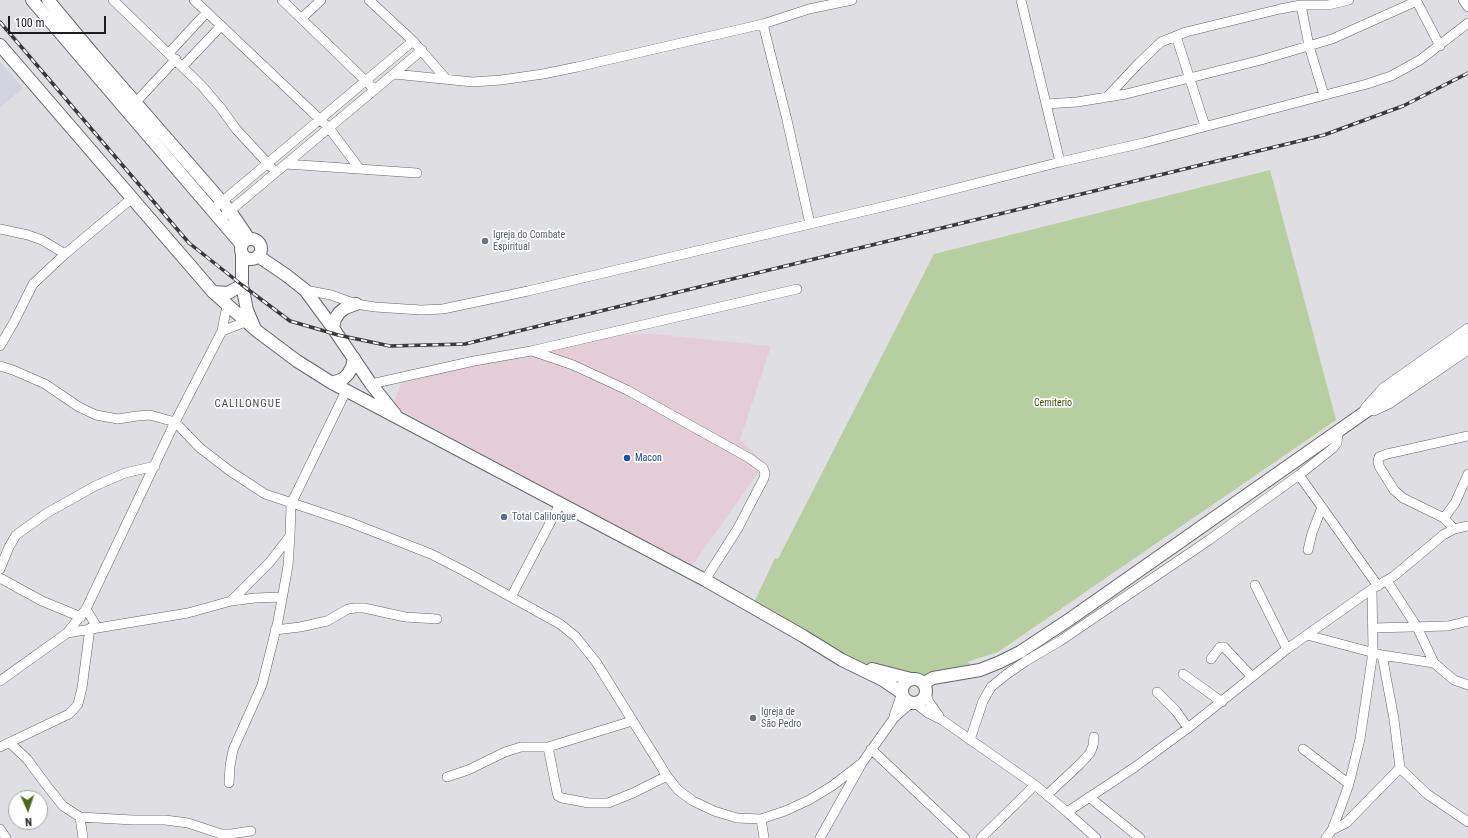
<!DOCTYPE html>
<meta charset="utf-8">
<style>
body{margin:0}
#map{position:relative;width:1468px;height:838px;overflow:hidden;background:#dedee3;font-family:"Roboto Condensed",sans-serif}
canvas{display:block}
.north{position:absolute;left:8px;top:790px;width:40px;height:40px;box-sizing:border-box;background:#fff;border:1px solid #a5a5a5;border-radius:50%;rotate:177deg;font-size:11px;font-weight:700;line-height:16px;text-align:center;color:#1d1d1f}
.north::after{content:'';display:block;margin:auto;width:14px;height:18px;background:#496619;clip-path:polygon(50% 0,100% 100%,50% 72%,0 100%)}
.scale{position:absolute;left:8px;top:16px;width:98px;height:18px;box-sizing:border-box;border:2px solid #1d1d1f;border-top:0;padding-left:5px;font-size:12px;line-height:14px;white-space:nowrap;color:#1d1d1f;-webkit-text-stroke:3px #fff;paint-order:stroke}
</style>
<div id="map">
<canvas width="1468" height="838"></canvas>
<div class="north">N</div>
<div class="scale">100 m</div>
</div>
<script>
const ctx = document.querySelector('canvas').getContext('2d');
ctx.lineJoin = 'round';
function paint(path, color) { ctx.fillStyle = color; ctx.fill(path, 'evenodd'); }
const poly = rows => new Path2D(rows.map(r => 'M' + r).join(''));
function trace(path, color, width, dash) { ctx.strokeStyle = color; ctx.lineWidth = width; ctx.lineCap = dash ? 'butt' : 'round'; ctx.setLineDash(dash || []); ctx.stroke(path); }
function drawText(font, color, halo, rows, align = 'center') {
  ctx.font = font + ' "Roboto Condensed",sans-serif'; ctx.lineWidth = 3.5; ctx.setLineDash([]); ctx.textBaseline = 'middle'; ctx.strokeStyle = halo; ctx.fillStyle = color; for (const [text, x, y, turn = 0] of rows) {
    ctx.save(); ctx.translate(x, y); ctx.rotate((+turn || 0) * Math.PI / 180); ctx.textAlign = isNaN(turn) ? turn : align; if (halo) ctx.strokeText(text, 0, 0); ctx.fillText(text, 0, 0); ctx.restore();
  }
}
paint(poly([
 [0,62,23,88,0,108]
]), '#d3d3df');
paint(poly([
 [653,334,771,346,740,440,765,463,692,566,393,406,402,381,613,335]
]), '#e5cdd8');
paint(poly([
 [1270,170,1336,420,998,652,967,662,980,670,920,680,873,669,752,607,775,558,778,559,934,254]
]), '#b7cea0');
const minor = poly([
 [113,0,201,85,220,107,236,129,271,167],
 [194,0,329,128,359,168],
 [282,0,375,90],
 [369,0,413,41,447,80],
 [1021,0,1060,162],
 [1416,0,1440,46],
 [1463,0,1468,7],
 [1301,5,1309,46,1324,95],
 [302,18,321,0],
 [763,24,787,120,810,224],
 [1176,36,1205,126],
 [169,53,207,12],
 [183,66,221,26],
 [394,74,473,82,501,80,543,74,577,67,763,24,809,9,852,0],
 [1107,97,1139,63,1161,42,1186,32,1280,9,1301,5,1328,5,1349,0],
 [136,102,176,59],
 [1046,104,1077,102,1126,94,1261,60,1332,39,1417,1],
 [286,164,417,173],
 [212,210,413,41],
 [225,215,422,50],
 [0,229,28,235,42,240,65,254,131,199],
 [305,290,331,295,356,304,375,307,421,310,443,309,528,291,911,200,1060,162,1143,143,1367,84,1391,76,1420,60,1468,23],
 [222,331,245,322],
 [0,346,14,322,33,284,65,254],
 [532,351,573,365,627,390,749,458,763,468,765,473,764,478,738,528,705,580],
 [0,366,13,370,45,384,79,407,96,415,118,419,137,416,150,415,175,422,200,448,230,471,265,494,349,522,431,554,464,571,560,624,576,637,596,662,667,776,678,790,693,801,714,811,737,818,761,819,785,811,809,800,832,786,862,763],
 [371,384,474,361,531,351,797,289],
 [1365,408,1383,388,1468,328],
 [1374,411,1389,404,1468,350],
 [1338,432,1337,443,1333,448,1299,475,1378,586],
 [1444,518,1403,498,1394,490,1379,466,1378,461,1379,457,1387,454,1468,436],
 [1454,529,1444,518,1455,503,1468,474],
 [1308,550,1312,533,1322,507],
 [0,569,9,547,16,535,47,513,95,486,125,473,155,466],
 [0,578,42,601,81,617],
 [1387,581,1417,627,1434,663],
 [1255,585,1287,649],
 [511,597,560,504],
 [231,601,270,562,290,536],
 [86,609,97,627],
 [1373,628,1448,626,1468,621],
 [275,630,300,627,327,621,348,609,355,608,364,608,405,617,437,619],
 [67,633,188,613,231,601,255,598,282,597],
 [1307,635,1382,655,1394,719,1400,768,1427,794,1468,822],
 [1382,655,1434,663,1454,680,1468,685],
 [1211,659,1220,647,1224,647,1252,677],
 [1183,674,1222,702],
 [0,681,67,633,86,609,175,422,222,331,227,305],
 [1157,692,1176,711,1188,728],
 [926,695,929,702,939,716],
 [915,703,928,713,942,720,1035,785,1067,812,1096,838],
 [894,716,902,693],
 [970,740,983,701,991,687,1007,674,1026,661,1060,641,1209,540,1299,475],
 [10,743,27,759,47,786,63,806,80,817,133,820,165,820,188,823,221,834,231,834,251,831],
 [0,747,69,714,74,709,78,704,82,688,90,628],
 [548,747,557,792,558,796,562,798,589,803,608,803,633,793,667,776],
 [871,749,965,838],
 [1303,749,1349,784],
 [447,777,468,770,505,752,521,747,548,747,632,721],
 [229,783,230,766,233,750,262,685,278,621,288,566,290,536,291,504,346,391],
 [1047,795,1080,764,1090,753,1093,746,1094,737],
 [1089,797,1140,838],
 [1067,812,1135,767,1188,728,1287,649,1372,589,1394,576,1443,535,1454,529,1468,526],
 [80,817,83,838],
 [761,819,764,838],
 [0,829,6,838],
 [1332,830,1346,823,1400,768],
 [820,838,862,763,894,718,911,703],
 [981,838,1035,785],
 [1326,838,1332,830,1340,809,1349,784,1360,739,1373,652,1372,589]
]);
const major = poly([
 [32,0,242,245],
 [48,0,93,54,230,211,249,239],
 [0,45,213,292,257,331,297,361,332,383,705,580,803,636,842,660,883,680,902,693],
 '241 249a10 10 0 1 1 20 0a10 10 0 1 1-20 0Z',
 [242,253,242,285,247,310,255,329],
 [258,256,286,275,305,290,333,328,371,384,395,414],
 [213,292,228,293,242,285],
 [333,328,335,319,339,313,345,308,356,304],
 [332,383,343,379,348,374,352,367,354,358],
 [872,669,911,679],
 '902 691a12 12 0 1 1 24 0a12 12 0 1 1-24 0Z',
 [924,683,933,678,980,670,1000,662,1020,652,1070,619,1468,340]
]);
trace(minor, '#66676b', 10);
trace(major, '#66676b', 14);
trace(minor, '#fff', 9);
trace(major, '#fff', 12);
const rail = poly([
 [0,22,189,243,242,285,290,321,338,335,390,346,465,344,1324,135,1403,106,1468,73]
]);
trace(rail, '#39393b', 3.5);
trace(rail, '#fff', 2, [6]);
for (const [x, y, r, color] of [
 [485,241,4,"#6b7280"],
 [627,458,4,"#1a4fb4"],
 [504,517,4,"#5c6f8a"],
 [753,718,4,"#6b7280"]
]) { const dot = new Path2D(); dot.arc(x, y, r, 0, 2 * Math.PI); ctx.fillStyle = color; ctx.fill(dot); trace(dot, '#fff', 1.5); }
drawText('10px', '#5b616d', '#fff', [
 ["Igreja do Combate",493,235],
 ["Espiritual",493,247],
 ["Igreja de",761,712],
 ["São Pedro",761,724]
], 'left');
drawText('10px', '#38550a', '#fff', [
 ["Cemiterio",1053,403]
]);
drawText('10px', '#164399', '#fff', [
 ["Macon",635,458]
], 'left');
drawText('10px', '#4e5e75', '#fff', [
 ["Total Calilongue",512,517]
], 'left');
ctx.letterSpacing = '1px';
drawText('11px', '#4b4b4f', '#fff', [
 ["CALILONGUE",248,404]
]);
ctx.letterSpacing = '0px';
</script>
